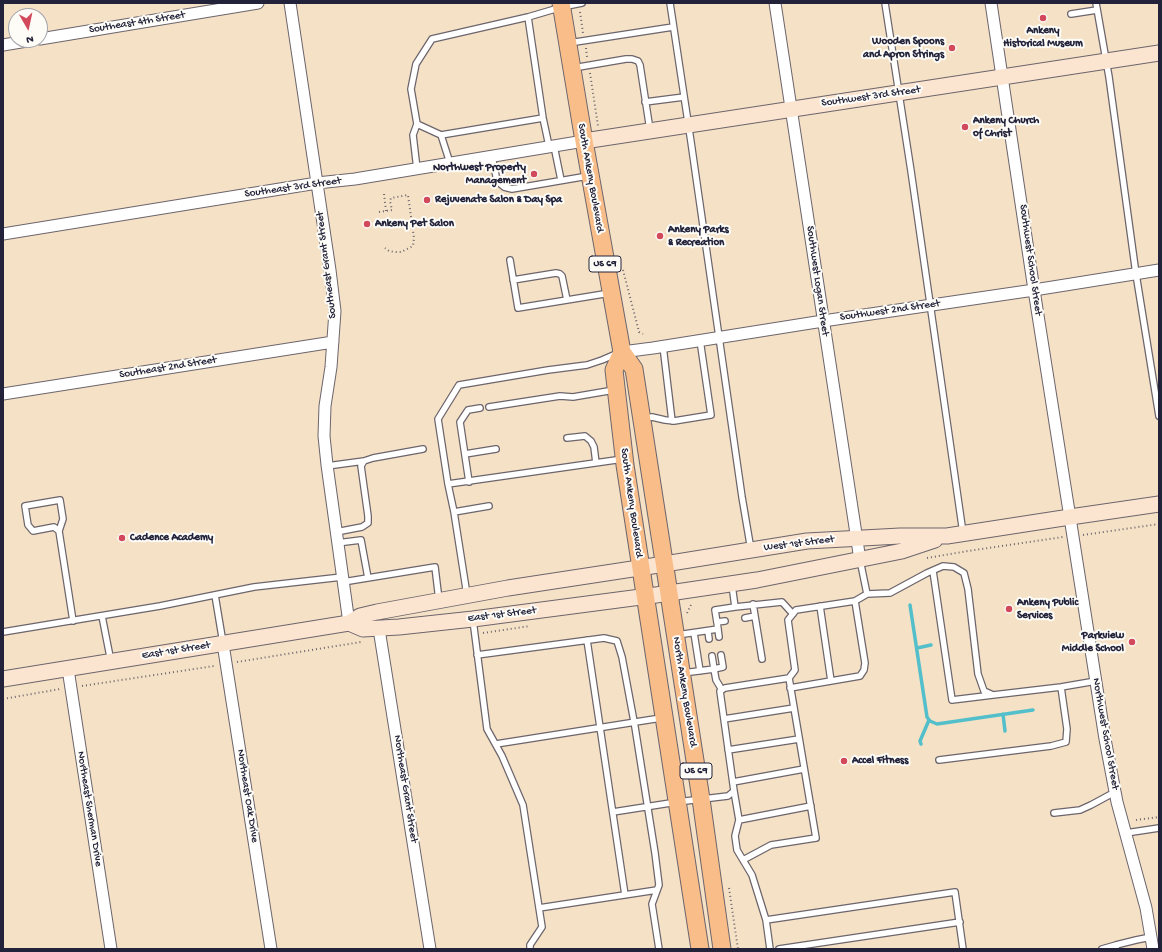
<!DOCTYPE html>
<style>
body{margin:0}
#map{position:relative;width:1162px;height:952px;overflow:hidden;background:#f5e1c6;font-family:"Gochi Hand",sans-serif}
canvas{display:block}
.frame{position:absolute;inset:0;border:4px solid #22223b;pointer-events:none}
.north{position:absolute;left:8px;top:8px;width:40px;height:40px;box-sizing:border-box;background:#fdfcf7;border:1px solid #a5a5ac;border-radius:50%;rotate:171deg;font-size:11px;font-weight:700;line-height:16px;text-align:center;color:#22223b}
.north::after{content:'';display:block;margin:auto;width:14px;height:18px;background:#d1495b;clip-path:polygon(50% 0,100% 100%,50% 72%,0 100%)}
</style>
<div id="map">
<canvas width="1162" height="952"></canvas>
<div class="frame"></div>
<div class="north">N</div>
</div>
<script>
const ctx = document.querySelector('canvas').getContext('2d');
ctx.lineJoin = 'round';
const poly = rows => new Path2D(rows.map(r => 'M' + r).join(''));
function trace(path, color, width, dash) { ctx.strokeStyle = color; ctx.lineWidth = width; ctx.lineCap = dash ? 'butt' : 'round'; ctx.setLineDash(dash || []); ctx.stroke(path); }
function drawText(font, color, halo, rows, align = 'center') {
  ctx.font = font + ' "Gochi Hand",sans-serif'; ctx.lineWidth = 4; ctx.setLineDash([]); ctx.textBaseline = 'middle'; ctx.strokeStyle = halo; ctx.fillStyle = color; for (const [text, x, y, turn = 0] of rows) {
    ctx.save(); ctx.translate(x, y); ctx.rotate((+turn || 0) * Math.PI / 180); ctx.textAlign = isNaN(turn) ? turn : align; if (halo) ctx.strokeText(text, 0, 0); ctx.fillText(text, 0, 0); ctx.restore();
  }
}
trace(poly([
 [910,605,927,717,930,721,937,724,1033,710],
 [917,648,931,645],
 [1003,714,1005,731],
 [921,744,920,741,929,720]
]), '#52bfcb', 3.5);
const lane = poly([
 [670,3,691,142,742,497,751,550],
 [885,3,911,171,963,533],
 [1096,3,1109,77,1136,274,1159,416],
 [1071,14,1097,10],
 [528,17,543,118,549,146],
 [569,43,673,27],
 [573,68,626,59,632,59,638,61,640,65,650,130],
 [645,102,684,97],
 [417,124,441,135,450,163],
 [441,135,543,118],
 [554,146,561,180],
 [492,156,497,181,504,187,512,189,588,176],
 [417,169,413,135,417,124,411,89,416,64,432,39,528,17,562,7,582,3],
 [510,260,518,308,610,293],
 [513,280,556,273,560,274,562,276,567,300],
 [663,346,672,421],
 [616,354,602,360,587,365,548,370,459,385,438,419,448,484,623,459],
 [489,407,560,396,573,397,614,390],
 [644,418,652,417,665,420,674,421,711,415,700,340],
 [567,438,585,436,591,441,594,447,596,463],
 [465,454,496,449],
 [327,466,364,461],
 [469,482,460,422,468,410,480,408],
 [448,484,454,512],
 [59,531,54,527,33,531,28,525,25,506,60,500,63,519,59,531,73,621],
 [336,532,362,527,368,523,368,516,361,466,364,461,373,458,423,449],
 [337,543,361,540,368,578],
 [860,560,867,594],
 [933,571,952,700,993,695],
 [343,582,435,567,439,600],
 [732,585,735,607,782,602,793,614],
 [215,595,223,643],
 [467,595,454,512,489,506],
 [753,604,762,659],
 [820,606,831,681],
 [102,616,111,662],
 [745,618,755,616],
 [473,620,487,729,502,756,523,805,542,927,530,945,530,949],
 [717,622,725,621],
 [718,629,715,610,735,607],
 [708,631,709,639],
 [3,632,160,606,254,587,342,577],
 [694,633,700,671],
 [677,635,718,629,719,637],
 [587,640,625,895],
 [477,655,604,638,617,641,622,657,635,727,655,853,659,885,652,904,659,949],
 [712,656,714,669,723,667,721,655],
 [683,673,714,669,716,680,722,690],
 [790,688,860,676,864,670,865,663,855,601],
 [724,719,794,708],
 [496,744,661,718],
 [728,750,799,739],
 [939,760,1051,746,1066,742,1067,729,1061,687],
 [733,782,804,769],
 [734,791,739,820,735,836,737,850,752,875,766,920,770,949],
 [613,812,677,802,728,796,734,791,720,691,725,688,789,678,795,670,788,620,796,610,855,601,867,594,890,593,927,573,943,566,954,567,964,573,968,589,978,674,984,691,993,695,1061,687,1096,681],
 [1054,813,1080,810,1091,805,1115,792],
 [739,820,811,806],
 [1126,833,1159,828],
 [743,860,771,845,816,838,789,678],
 [539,908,657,890],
 [766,920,955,892,963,949],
 [779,949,960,922],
 [1102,949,1116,945],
 [1116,949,1116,945,1136,940,1151,937]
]);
const street = poly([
 [290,3,330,270,335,311,331,367,325,406,324,436,327,465,349,623],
 [775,3,860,560],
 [991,3,1034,290,1105,739,1117,802,1146,908,1153,949],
 [40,39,258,3],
 [3,45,33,40],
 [3,234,317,183,355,179,584,141],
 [622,352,653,348,823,321,1034,290,1159,270],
 [3,394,333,342],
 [379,629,430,949],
 [223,644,271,949],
 [68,669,111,949]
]);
const secondary = poly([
 [584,141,1159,53],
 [349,623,363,629,399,627,473,619,656,595,757,580,902,551,935,540],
 [3,679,349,623,360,616,377,612,508,588,652,566,807,541,900,536,947,536,1070,517,1159,504]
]);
const primary = poly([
 [561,3,584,141,622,352,634,369,701,799,722,949],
 [622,352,614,370,625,465,700,949]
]);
trace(lane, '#6c656c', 8);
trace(street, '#6c656c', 13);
trace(secondary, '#6c656c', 17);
trace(primary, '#6c656c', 19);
trace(poly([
 [580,12,583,33],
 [586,48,587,57],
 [590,73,598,126],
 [384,194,386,211],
 [379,212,392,210,390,201,391,198,408,195,414,238,413,246,401,252,395,252,389,251,385,248],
 [623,270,637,324,639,332,643,334],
 [1083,535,1159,524],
 [927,558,968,551,1063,537],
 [687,613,691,605],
 [483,633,530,626],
 [237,662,361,642],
 [82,686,214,666],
 [3,699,60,689],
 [1136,820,1159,817],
 [729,888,738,949]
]), '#6c656c', 2, [1, 3]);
trace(lane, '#fff', 5.5);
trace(street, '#fff', 11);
trace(secondary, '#fce5d0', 15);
trace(primary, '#f8bd89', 17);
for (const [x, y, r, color] of [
 [1043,18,4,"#d1495b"],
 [952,48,4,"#d1495b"],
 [965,127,4,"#d1495b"],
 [534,174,4,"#d1495b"],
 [427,200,4,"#d1495b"],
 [367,224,4,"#d1495b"],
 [660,236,4,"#d1495b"],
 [122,538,4,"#d1495b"],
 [1009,609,4,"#d1495b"],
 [1132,642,4,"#d1495b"],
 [844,761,4,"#d1495b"]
]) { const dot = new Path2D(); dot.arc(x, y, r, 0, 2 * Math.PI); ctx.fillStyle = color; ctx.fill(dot); trace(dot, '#fdfcf7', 1.5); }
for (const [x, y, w] of [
 [605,264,32],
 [696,771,32]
]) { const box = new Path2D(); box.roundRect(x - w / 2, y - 8, w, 16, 3); ctx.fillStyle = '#fdfcf7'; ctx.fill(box); trace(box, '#22223b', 1); }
drawText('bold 10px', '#22223b', null, [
 ["US 69",605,264],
 ["US 69",696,771]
]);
drawText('11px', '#22223b', '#fdfcf7', [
 ["Southeast 4th Street",137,23,-9],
 ["Southwest 3rd Street",871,97,-8],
 ["South Ankeny Boulevard",590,178,80],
 ["Southeast 3rd Street",293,188,-8],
 ["Southwest School Street",1030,260,82],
 ["Southeast Grant Street",327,265,-97],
 ["Southwest Logan Street",817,281,82],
 ["Southwest 2nd Street",890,311,-8],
 ["Southeast 2nd Street",168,368,-9],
 ["South Ankeny Boulevard",631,503,82],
 ["West 1st Street",799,544,-7],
 ["East 1st Street",502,615,-7],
 ["East 1st Street",176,651,-9],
 ["North Ankeny Boulevard",684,692,81],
 ["Northwest School Street",1105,734,80],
 ["Northeast Grant Street",405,789,81],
 ["Northeast Oak Drive",247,796,81],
 ["Northeast Sherman Drive",89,809,81]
]);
drawText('bold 11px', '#22223b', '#fdfcf7', [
 ["Ankeny",1043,31,"center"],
 ["Historical Museum",1043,44,"center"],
 ["Wooden Spoons",944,42,"right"],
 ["and Apron Strings",944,55,"right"],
 ["Ankeny Church",973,121],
 ["of Christ",973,134],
 ["Northwest Property",526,168,"right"],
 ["Management",526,181,"right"],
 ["Rejuvenate Salon & Day Spa",435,200],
 ["Ankeny Pet Salon",375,224],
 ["Ankeny Parks",668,230],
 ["& Recreation",668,243],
 ["Cadence Academy",130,538],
 ["Ankeny Public",1017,603],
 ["Services",1017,616],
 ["Parkview",1124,636,"right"],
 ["Middle School",1124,649,"right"],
 ["Accel Fitness",852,761]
], 'left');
</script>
